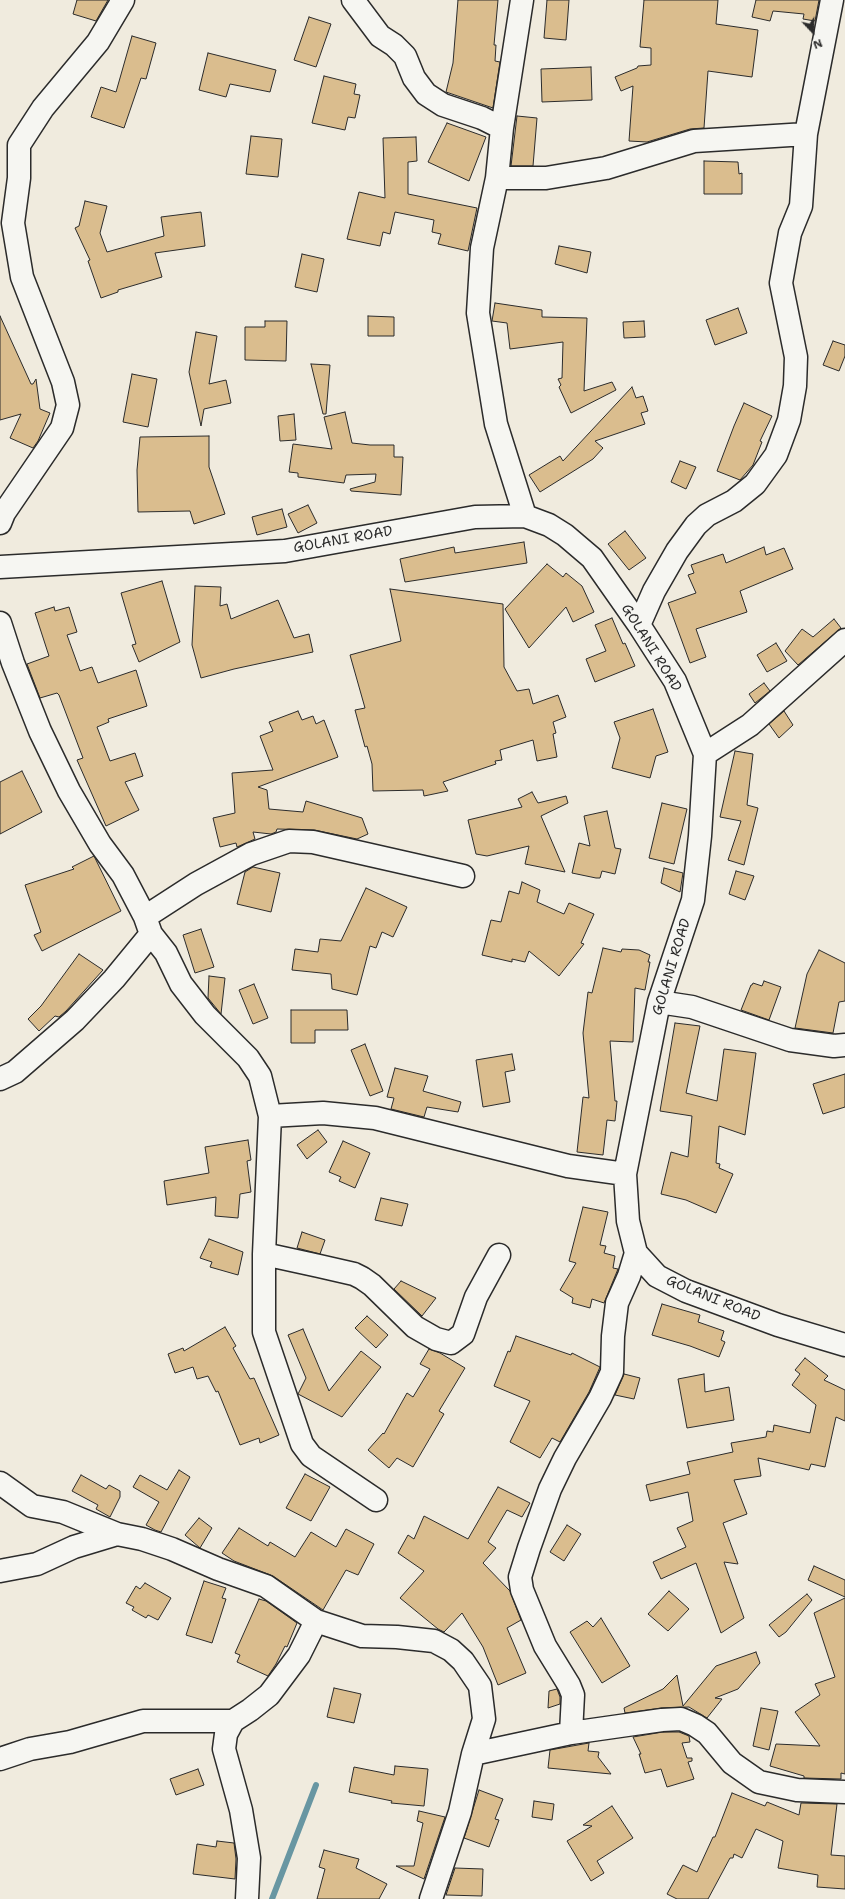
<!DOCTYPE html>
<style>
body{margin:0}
#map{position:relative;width:845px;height:1899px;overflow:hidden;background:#f0ebde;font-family:"Shantell Sans",sans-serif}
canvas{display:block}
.north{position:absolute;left:793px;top:12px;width:40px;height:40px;-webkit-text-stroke:3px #f6f6f2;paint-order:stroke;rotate:158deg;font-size:11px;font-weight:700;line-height:16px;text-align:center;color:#2b2b2b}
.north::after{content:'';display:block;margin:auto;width:14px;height:18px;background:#2b2b2b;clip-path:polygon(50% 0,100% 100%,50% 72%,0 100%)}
</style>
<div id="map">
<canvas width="845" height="1899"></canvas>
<div class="north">N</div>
</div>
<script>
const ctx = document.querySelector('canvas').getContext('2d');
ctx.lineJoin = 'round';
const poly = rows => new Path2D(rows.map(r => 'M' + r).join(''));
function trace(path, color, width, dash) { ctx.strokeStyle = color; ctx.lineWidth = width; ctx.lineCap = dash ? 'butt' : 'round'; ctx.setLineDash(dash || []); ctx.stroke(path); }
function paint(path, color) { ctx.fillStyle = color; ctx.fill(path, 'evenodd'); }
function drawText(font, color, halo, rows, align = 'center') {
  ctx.font = font + ' "Shantell Sans",sans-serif'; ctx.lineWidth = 4; ctx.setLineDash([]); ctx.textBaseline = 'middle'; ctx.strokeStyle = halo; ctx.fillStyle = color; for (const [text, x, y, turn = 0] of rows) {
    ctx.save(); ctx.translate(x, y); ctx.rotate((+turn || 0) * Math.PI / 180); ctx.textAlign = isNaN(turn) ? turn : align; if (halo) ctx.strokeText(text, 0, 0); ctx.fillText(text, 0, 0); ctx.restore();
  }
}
trace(poly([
 [272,1899,316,1785]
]), '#6896a2', 6);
const building = poly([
 [77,0,108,0,96,21,73,14,77,0],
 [458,0,498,0,494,45,496,45,495,61,500,62,493,108,446,92,453,63,458,0],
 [547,0,569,0,566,40,544,38,547,0],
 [644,0,718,0,716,24,758,30,752,77,708,71,704,128,690,129,647,142,629,141,633,86,621,91,615,77,637,68,638,66,651,65,651,48,640,47,644,0],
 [756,0,819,0,815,21,803,19,804,14,773,11,770,21,752,17,756,0],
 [309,17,331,24,316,67,294,60,309,17],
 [132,36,156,43,146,79,141,78,124,128,91,117,101,87,116,92,132,36],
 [208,53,276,70,270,92,230,84,226,97,199,90,208,53],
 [591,67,592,100,542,102,541,69,591,67],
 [324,76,356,84,354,94,360,95,355,118,348,117,345,130,312,123,324,76],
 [517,116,537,118,533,166,511,166,517,116],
 [447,123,486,137,469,181,428,162,447,123],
 [251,136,282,139,278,177,246,174,251,136],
 [416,137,417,161,408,162,408,194,477,208,468,251,438,244,441,234,432,232,434,220,395,212,390,234,383,232,380,246,347,239,359,192,385,198,383,138,416,137],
 [704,161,738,162,739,174,742,173,742,194,704,194,704,161],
 [85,201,107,206,100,233,107,252,164,236,161,217,201,212,205,246,155,253,162,277,118,290,118,292,101,298,88,261,90,260,75,228,79,226,85,201],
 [559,246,591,252,587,273,555,264,559,246],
 [302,254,324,259,317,292,295,287,302,254],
 [495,303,542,310,542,317,587,318,584,391,612,382,616,390,571,413,559,387,561,385,558,379,562,378,563,342,510,349,507,323,492,321,495,303],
 [738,308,747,333,715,345,706,320,738,308],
 [0,316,31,384,33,384,36,379,40,409,50,413,38,441,33,448,10,438,21,414,0,420,0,316],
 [368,316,394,317,394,336,368,336,368,316],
 [265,321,287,321,286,361,245,360,245,327,265,327,265,321],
 [644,321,645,337,624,338,623,322,644,321],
 [196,332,217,336,209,384,226,380,231,403,204,409,201,426,189,372,196,332],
 [833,341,845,345,845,356,839,371,823,365,833,341],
 [311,364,330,365,326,414,323,414,311,364],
 [132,374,157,379,148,427,123,422,132,374],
 [632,387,636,398,643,396,648,411,641,413,645,424,595,441,603,448,593,459,540,492,529,475,560,456,563,461,632,387],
 [744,403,772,416,760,441,762,442,753,465,740,480,717,471,734,426,744,403],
 [345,412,352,443,370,445,394,445,394,457,403,457,401,495,351,491,350,489,375,482,376,474,346,475,344,483,298,477,298,473,289,472,293,444,332,449,324,417,345,412],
 [294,414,296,440,280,441,278,416,294,414],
 [209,436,209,467,225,514,194,524,190,511,138,512,137,470,140,437,209,436],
 [680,461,696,467,686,489,671,482,680,461],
 [308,505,317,523,298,533,288,514,308,505],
 [282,509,287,527,257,535,252,517,282,509],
 [625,531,646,558,629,570,608,544,625,531],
 [524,542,527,563,405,582,400,559,454,547,455,553,524,542],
 [764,547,766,555,784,548,793,569,740,591,747,612,696,629,706,657,690,663,668,603,696,593,688,575,694,573,691,565,723,554,726,563,764,547],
 [547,564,563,577,566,573,582,586,594,612,573,622,566,607,529,648,505,609,547,564],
 [162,581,180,642,139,662,132,645,136,644,121,593,162,581],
 [195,586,221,587,220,606,227,604,231,619,278,600,294,638,309,634,313,652,234,669,201,678,192,645,195,586],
 [390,589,503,604,504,667,517,691,529,689,533,704,558,695,566,717,553,722,556,733,553,734,557,757,537,761,533,740,500,750,502,760,495,761,496,764,443,782,448,791,424,796,423,790,373,791,372,764,367,746,365,747,355,710,365,708,350,655,401,641,390,589],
 [54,607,55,611,69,607,77,632,67,635,80,671,92,667,98,683,136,670,147,706,108,719,109,722,97,727,110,761,135,753,143,776,125,782,139,810,106,826,77,760,83,758,59,695,57,693,40,698,27,664,49,656,35,613,54,607],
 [612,618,623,644,625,643,635,666,595,682,586,659,606,651,595,625,612,618],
 [834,619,841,628,798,665,785,651,802,629,813,637,834,619],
 [776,643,787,661,767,672,757,655,776,643],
 [764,683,770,691,755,703,749,694,764,683],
 [653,709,668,752,656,756,650,778,612,768,620,738,614,722,653,709],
 [298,711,302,720,313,716,316,724,324,720,338,757,258,787,267,790,269,809,303,812,306,801,362,818,368,834,357,839,314,830,277,829,276,832,271,834,253,832,255,839,237,847,236,843,220,847,213,818,235,813,232,773,273,770,260,736,273,731,269,722,298,711],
 [784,711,793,725,779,738,769,724,784,711],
 [735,751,753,754,747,805,758,808,744,865,728,860,741,821,720,817,735,751],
 [22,771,42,812,0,834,0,782,22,771],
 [532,792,538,803,566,796,568,803,541,816,565,872,525,864,529,846,487,856,476,854,468,820,522,807,518,799,532,792],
 [662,803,687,809,674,864,649,858,662,803],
 [607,811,615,848,621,849,615,874,602,871,600,878,596,878,572,873,579,843,590,846,584,816,607,811],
 [94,856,121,911,42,951,34,935,41,932,25,885,74,869,72,867,94,856],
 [253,867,280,873,271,912,237,904,245,872,253,867],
 [664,868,683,873,680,892,661,883,664,868],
 [736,871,754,876,745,900,729,894,736,871],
 [522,882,540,890,537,902,564,914,569,903,594,914,581,943,584,944,559,976,529,951,525,962,512,959,512,962,482,955,491,920,501,922,509,891,519,894,522,882],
 [366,888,407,907,393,937,382,932,376,948,370,946,357,995,332,989,331,974,292,970,295,949,318,952,320,939,341,941,366,888],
 [201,929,214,967,195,973,183,935,201,929],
 [603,948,621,952,622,949,639,950,650,955,648,962,650,962,645,990,635,988,633,1042,610,1041,615,1101,617,1101,615,1121,607,1120,603,1155,577,1152,583,1097,589,1098,583,1033,588,992,592,993,603,948],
 [819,950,845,963,845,1001,839,1002,833,1033,795,1028,807,974,819,950],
 [79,954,103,970,66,1011,59,1017,55,1016,39,1031,28,1019,41,1006,79,954],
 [209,976,225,978,221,1014,208,998,209,976],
 [764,981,781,987,769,1020,741,1010,751,985,752,985,753,983,762,986,764,981],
 [254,984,268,1018,253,1024,239,990,254,984],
 [291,1010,347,1010,348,1030,315,1030,315,1043,291,1043,291,1010],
 [675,1023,700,1026,686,1093,717,1101,724,1049,756,1053,745,1135,719,1126,716,1163,720,1164,719,1168,733,1174,716,1213,686,1200,661,1194,671,1152,688,1157,692,1116,660,1111,675,1023],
 [365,1044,383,1091,370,1096,351,1050,365,1044],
 [512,1054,515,1070,505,1072,510,1102,483,1107,476,1060,512,1054],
 [395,1068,428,1076,423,1091,461,1102,458,1112,427,1107,424,1117,391,1109,394,1098,387,1097,395,1068],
 [845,1074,845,1107,823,1114,813,1084,845,1074],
 [318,1130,327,1142,307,1159,297,1145,318,1130],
 [248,1140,251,1160,247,1161,251,1192,240,1194,238,1218,215,1216,216,1197,167,1205,164,1181,209,1173,205,1147,248,1140],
 [343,1141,370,1153,355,1188,339,1181,341,1177,329,1172,343,1141],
 [381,1198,408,1204,402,1226,375,1220,381,1198],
 [583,1207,608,1212,600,1245,606,1246,604,1253,615,1256,613,1268,618,1269,604,1303,592,1299,590,1308,572,1303,573,1298,560,1290,576,1263,569,1261,583,1207],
 [302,1232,325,1240,320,1254,297,1248,302,1232],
 [209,1239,243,1252,238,1275,210,1267,212,1262,200,1258,209,1239],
 [401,1281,436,1298,422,1316,394,1289,401,1281],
 [662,1304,700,1315,698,1322,724,1331,721,1340,725,1342,719,1357,690,1346,652,1335,662,1304],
 [367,1316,388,1335,376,1348,355,1328,367,1316],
 [225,1327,236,1346,233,1348,250,1379,254,1378,279,1435,260,1443,259,1438,240,1445,218,1391,216,1392,208,1376,197,1379,193,1367,175,1373,168,1354,183,1348,184,1351,225,1327],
 [303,1329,329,1391,361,1351,381,1367,342,1417,298,1394,306,1378,288,1335,303,1329],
 [516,1336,571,1355,572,1353,600,1367,589,1392,560,1442,552,1438,540,1458,510,1442,530,1401,494,1386,508,1351,510,1352,516,1336],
 [429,1349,440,1353,465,1368,439,1411,444,1414,413,1467,397,1458,389,1468,368,1450,383,1433,384,1434,407,1393,413,1397,430,1369,420,1364,429,1349],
 [805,1358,828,1376,824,1380,845,1390,845,1421,836,1417,825,1467,811,1464,809,1470,758,1458,761,1476,734,1480,747,1514,723,1523,738,1564,724,1562,744,1618,721,1633,696,1563,661,1579,653,1562,686,1547,677,1528,693,1521,688,1492,650,1501,646,1485,690,1474,687,1462,733,1452,731,1443,766,1437,767,1431,773,1432,774,1425,810,1433,816,1405,792,1385,800,1374,795,1370,805,1358],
 [624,1374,640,1378,634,1399,615,1395,624,1374],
 [704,1374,705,1392,729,1387,734,1420,687,1428,678,1379,704,1374],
 [179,1470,190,1477,161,1532,155,1530,146,1525,159,1502,133,1487,140,1475,167,1490,179,1470],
 [305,1474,330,1487,311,1521,286,1508,305,1474],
 [81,1475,106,1489,109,1485,120,1491,120,1497,110,1517,96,1509,98,1505,72,1491,81,1475],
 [498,1487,530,1503,522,1517,507,1510,488,1542,496,1548,483,1563,510,1591,521,1620,507,1628,526,1673,498,1685,483,1647,462,1613,444,1632,438,1629,400,1598,424,1571,398,1553,408,1535,414,1539,424,1516,468,1539,498,1487],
 [199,1518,212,1528,200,1548,185,1535,199,1518],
 [567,1525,581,1534,564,1561,550,1552,567,1525],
 [239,1528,268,1546,270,1542,295,1557,311,1532,336,1547,346,1529,374,1544,358,1575,346,1570,323,1610,273,1576,234,1561,222,1553,239,1528],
 [814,1566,845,1580,845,1597,808,1580,814,1566],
 [204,1581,226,1588,222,1598,226,1599,212,1643,186,1635,204,1581],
 [145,1583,171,1598,158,1620,148,1615,146,1618,132,1610,134,1607,126,1603,136,1586,140,1589,145,1583],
 [669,1591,689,1609,668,1631,648,1614,669,1591],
 [807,1594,812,1600,786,1632,779,1637,769,1625,807,1594],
 [845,1598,845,1774,841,1773,841,1779,804,1778,804,1776,770,1766,776,1744,820,1746,795,1712,820,1695,815,1684,835,1677,814,1613,845,1598],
 [259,1599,266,1601,297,1623,287,1647,285,1646,276,1664,268,1676,237,1662,240,1655,235,1653,259,1599],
 [601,1618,630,1666,602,1683,570,1632,587,1621,593,1627,601,1618],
 [756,1652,760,1663,738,1689,715,1698,722,1699,707,1718,689,1707,661,1708,625,1713,624,1708,663,1689,677,1675,683,1706,716,1666,756,1652],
 [334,1688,361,1694,354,1723,327,1717,334,1688],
 [557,1689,560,1697,560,1704,548,1708,549,1691,557,1689],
 [761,1708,778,1711,769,1750,753,1746,761,1708],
 [663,1732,679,1732,689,1736,690,1742,682,1743,687,1758,692,1758,692,1761,688,1762,694,1779,667,1787,661,1769,645,1773,639,1754,641,1754,633,1737,663,1732],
 [589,1743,588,1751,599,1752,598,1757,611,1774,548,1768,550,1750,589,1743],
 [395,1766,428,1769,424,1806,391,1803,392,1801,349,1792,354,1767,394,1775,395,1766],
 [198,1769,204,1785,176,1795,170,1779,198,1769],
 [479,1790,503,1799,495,1819,499,1820,489,1847,464,1838,479,1790],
 [732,1793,765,1806,767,1802,799,1815,801,1803,837,1804,831,1855,845,1856,845,1889,817,1887,818,1875,778,1868,783,1841,756,1829,742,1858,734,1854,733,1858,730,1858,708,1899,677,1899,667,1894,683,1865,697,1872,713,1837,715,1837,732,1793],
 [534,1801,554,1804,552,1820,532,1817,534,1801],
 [612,1806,633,1838,597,1861,604,1873,591,1881,567,1841,592,1826,583,1825,612,1806],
 [419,1811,445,1817,424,1879,396,1866,414,1866,423,1823,417,1821,419,1811],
 [217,1841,234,1843,236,1859,235,1879,193,1874,197,1844,216,1847,217,1841],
 [324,1850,359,1859,356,1868,387,1884,379,1899,317,1899,325,1869,319,1867,324,1850],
 [455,1868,483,1869,482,1896,446,1895,455,1868]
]);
paint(building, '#dabd8e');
trace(building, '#2b2b2b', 1);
const minor = poly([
 [353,0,380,36,394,45,405,56,414,78,426,94,443,105,482,118,502,128],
 [522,0,502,128,497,178,482,248,478,313,496,424,525,516],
 [497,178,546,178,606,168,694,141,806,134],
 [0,523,4,513,62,428,68,405,63,382,22,277,13,223,19,178,19,145,43,108,98,42,123,0],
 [0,567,285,551,475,517,525,516,549,525,565,535,592,558,639,625,675,681,705,754,700,836,693,900,659,1002,625,1174,628,1221,636,1253,657,1276,686,1291,778,1325,845,1345],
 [0,623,13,663,40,731,69,791,100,844,123,875,145,917,151,934,166,953,181,984,205,1015,248,1058,260,1076,270,1116,264,1254,264,1332,302,1444,311,1456,376,1500],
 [639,625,654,591,677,551,696,525,707,515,734,501,755,484,776,455,789,420,795,386,796,357,781,283,790,233,801,206,806,134,832,0],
 [705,754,750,725,845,640],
 [145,917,196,884,251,854,289,841,313,842,463,876],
 [659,1002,692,1007,790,1040,834,1046,845,1045],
 [0,1079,15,1072,75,1020,114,979,151,934],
 [270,1116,323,1113,375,1118,568,1166,625,1174],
 [264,1254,319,1266,354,1274,362,1278,372,1285,415,1327,436,1339,451,1343,463,1334,476,1297,499,1255],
 [0,1483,32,1506,63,1512,117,1534],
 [0,1571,37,1564,74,1547,117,1534,142,1539,172,1549,218,1569,266,1586,316,1621,362,1636,397,1637,434,1641,451,1650,463,1661,480,1686,484,1719,473,1754],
 [571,1733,573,1695,569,1685,545,1646,522,1590,520,1577,529,1548,550,1489,565,1458,600,1398,612,1372,613,1336,617,1303,629,1276,636,1253],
 [0,1759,30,1749,70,1742,143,1721,233,1721],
 [247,1899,249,1858,241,1810,224,1749,226,1734,233,1721,250,1710,269,1695,299,1655,316,1621],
 [431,1899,460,1812,473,1754,571,1733,662,1720,681,1719,695,1725,707,1733,732,1763,759,1782,797,1790,845,1792]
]);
trace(minor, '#2b2b2b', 25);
trace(minor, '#f6f6f2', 22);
drawText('14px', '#2b2b2b', '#f6f6f2', [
 ["GOLANI ROAD",343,540,-10],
 ["GOLANI ROAD",651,648,58],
 ["GOLANI ROAD",672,967,-73],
 ["GOLANI ROAD",713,1299,22]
]);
</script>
